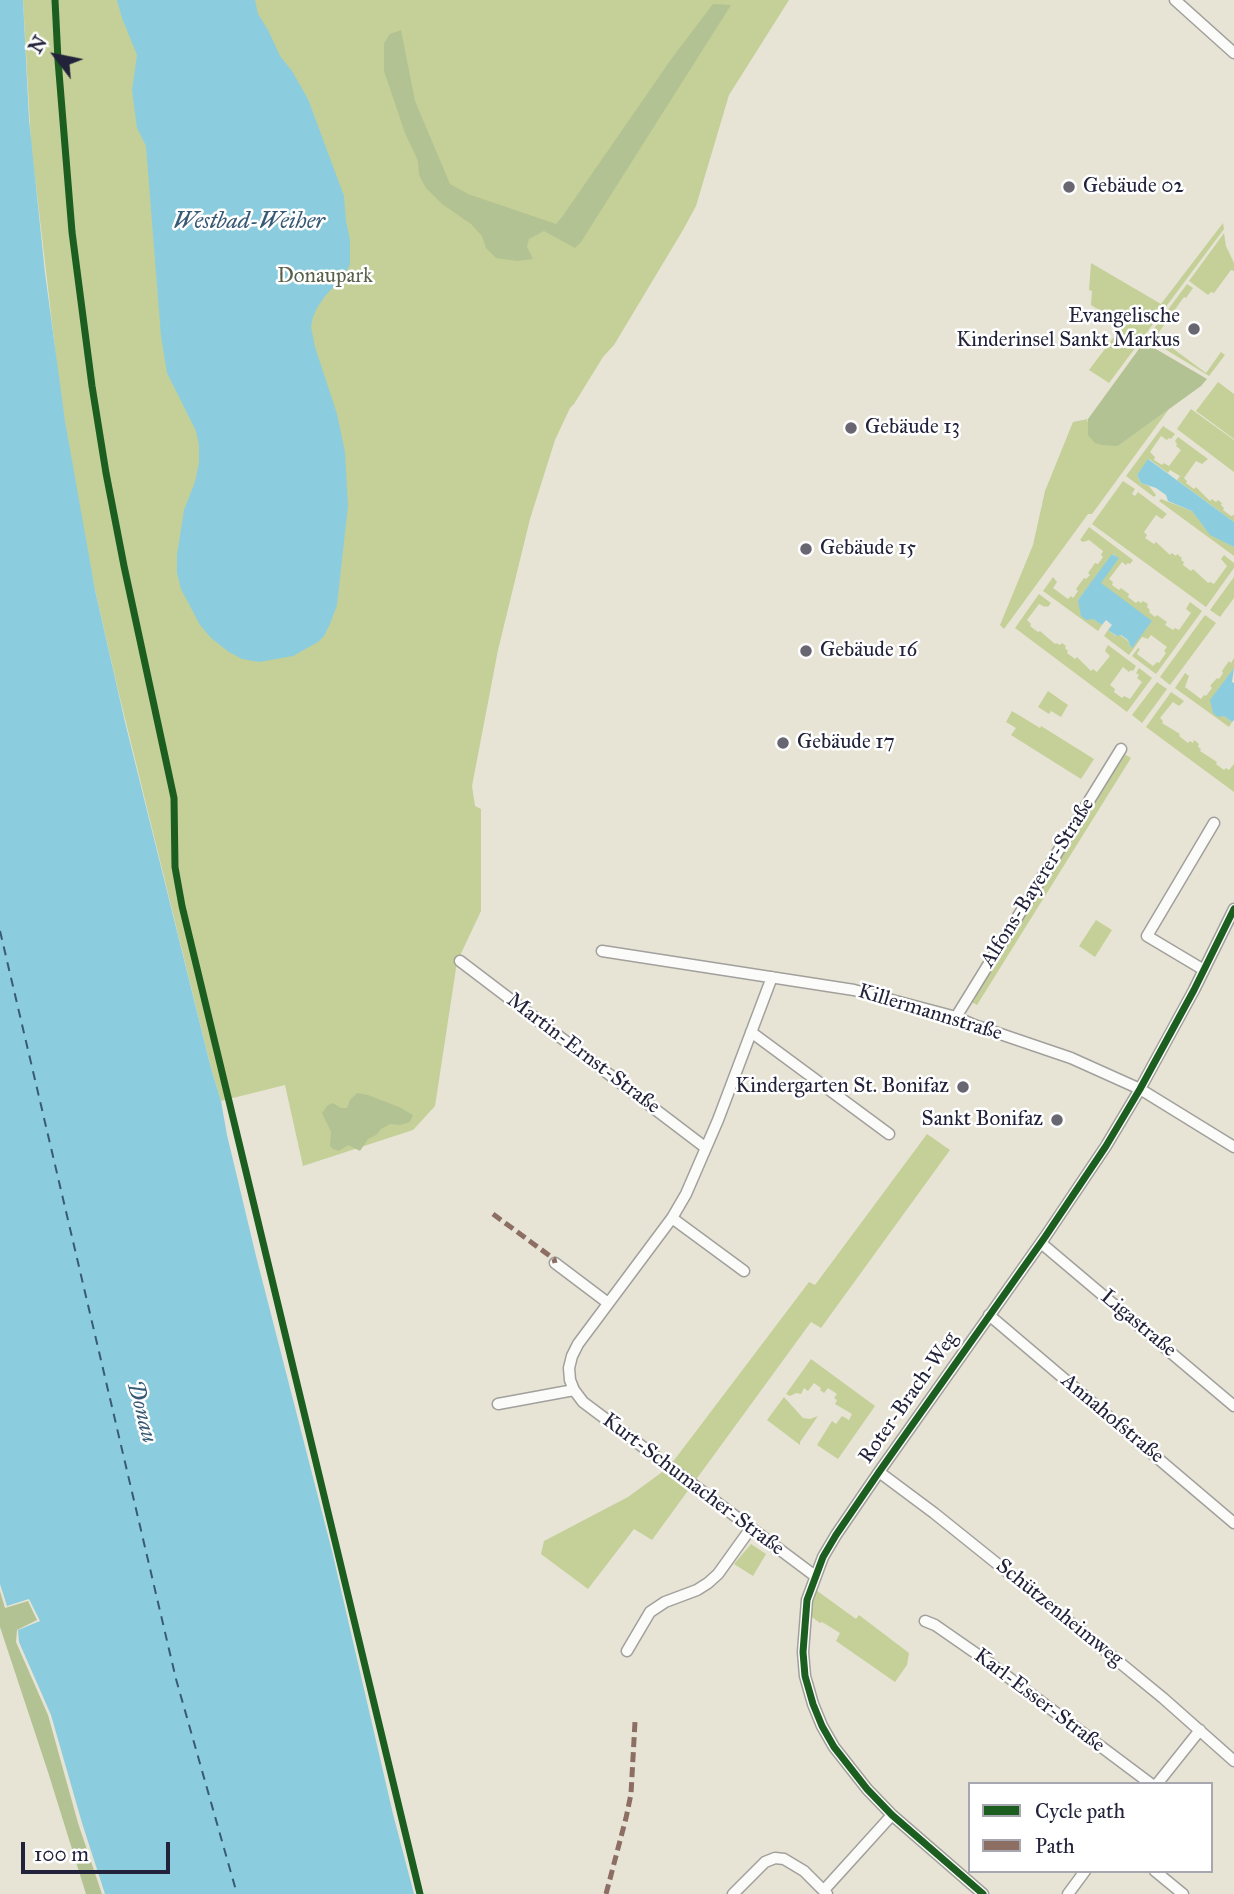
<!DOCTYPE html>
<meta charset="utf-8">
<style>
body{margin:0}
#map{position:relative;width:1234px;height:1894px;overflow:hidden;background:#e7e4d6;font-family:"IM FELL Great Primer",serif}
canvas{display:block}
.legend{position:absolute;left:968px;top:1782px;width:245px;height:91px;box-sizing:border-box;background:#fff;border:2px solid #a7a7b1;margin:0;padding:9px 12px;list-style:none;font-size:21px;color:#22223b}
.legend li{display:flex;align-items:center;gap:14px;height:35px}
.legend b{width:35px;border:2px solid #a7a7b1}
.north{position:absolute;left:21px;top:21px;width:70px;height:70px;-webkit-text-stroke:5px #fff;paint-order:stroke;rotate:302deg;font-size:19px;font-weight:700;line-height:28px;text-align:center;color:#22223b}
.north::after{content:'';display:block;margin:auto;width:24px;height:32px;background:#22223b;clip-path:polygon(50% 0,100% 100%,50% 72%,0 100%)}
.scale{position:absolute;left:21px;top:1842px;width:149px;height:32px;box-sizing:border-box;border:4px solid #22223b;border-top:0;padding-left:9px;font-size:21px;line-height:24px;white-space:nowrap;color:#22223b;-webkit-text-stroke:5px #fff;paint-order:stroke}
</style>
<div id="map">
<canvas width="1234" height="1894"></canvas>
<ul class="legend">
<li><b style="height:9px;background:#1b5e20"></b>Cycle path</li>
<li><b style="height:9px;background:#8d6e63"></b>Path</li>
</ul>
<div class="north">N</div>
<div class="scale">100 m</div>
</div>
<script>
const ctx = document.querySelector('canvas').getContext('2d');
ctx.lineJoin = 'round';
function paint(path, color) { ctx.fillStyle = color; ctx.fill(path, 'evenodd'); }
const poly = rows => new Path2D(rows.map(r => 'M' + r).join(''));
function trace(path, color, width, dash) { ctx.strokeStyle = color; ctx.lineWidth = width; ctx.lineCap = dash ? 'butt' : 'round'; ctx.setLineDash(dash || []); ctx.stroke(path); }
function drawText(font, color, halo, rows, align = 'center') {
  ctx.font = font + ' "IM FELL Great Primer",serif'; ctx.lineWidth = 5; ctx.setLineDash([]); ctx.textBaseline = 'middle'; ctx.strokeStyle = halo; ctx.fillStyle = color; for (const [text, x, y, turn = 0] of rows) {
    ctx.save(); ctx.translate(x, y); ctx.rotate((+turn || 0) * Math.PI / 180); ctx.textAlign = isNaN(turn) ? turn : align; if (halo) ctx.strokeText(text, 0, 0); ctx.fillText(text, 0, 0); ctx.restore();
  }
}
paint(poly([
 [23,0,789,0,729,95,696,206,683,230,614,345,603,357,574,404,570,408,555,440,530,519,498,650,472,786,475,806,481,809,481,911,457,962,435,1106,413,1130,303,1166,285,1085,221,1101,211,1068,118,690,95,590,78,503,60,391,31,143],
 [1223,223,1224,229,1109,383,1089,370,1123,325,1091,305,1092,291,1089,290,1091,263,1161,304],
 [1224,233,1226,246,1234,263,1234,271,1231,270,1214,293,1211,292,1208,295,1189,281],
 [1187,284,1193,288,1186,298,1184,297,1156,336,1206,373,1221,352,1225,355,1209,376,1147,338],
 [1218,382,1234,394,1234,439,1196,411],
 [1169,409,1092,514,1088,514,1004,629,1000,625,1033,545,1045,491,1073,422,1088,419,1087,421,1118,446],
 [1191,409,1234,440,1234,472,1177,429],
 [1163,426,1175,434,1171,439,1169,438,1167,440,1161,436,1150,452,1155,457,1154,460,1162,465,1164,463,1169,466,1181,450,1176,446,1177,444,1175,441,1178,437,1208,459,1202,464,1196,461,1184,478,1187,481,1186,483,1194,489,1196,487,1210,501,1212,499,1216,502,1218,500,1222,503,1221,505,1224,508,1223,510,1231,516,1234,515,1234,522,1177,480,1180,476,1170,470,1168,473,1149,459,1137,475,1141,483,1149,486,1156,495,1154,497,1126,476],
 [1123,481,1135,489,1132,494,1135,496,1138,492,1167,514,1162,519,1156,515,1144,532,1147,535,1145,538,1154,544,1156,542,1170,555,1172,553,1176,556,1177,554,1182,558,1181,560,1184,562,1183,565,1191,571,1193,569,1208,583,1210,582,1214,584,1227,566,1221,559,1224,555,1234,563,1234,568,1206,607,1092,524],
 [1161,499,1192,511,1210,534,1234,547,1234,556,1159,501],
 [1089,527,1133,560,1130,564,1128,563,1126,565,1122,562,1109,579,1113,582,1112,585,1119,590,1121,588,1129,594,1128,597,1136,603,1138,601,1141,603,1143,601,1148,604,1147,607,1150,610,1149,612,1155,617,1157,615,1167,622,1165,625,1173,630,1175,628,1179,630,1191,613,1186,609,1190,602,1202,611,1156,674,1132,656,1138,648,1140,649,1137,654,1153,666,1157,662,1159,663,1166,653,1164,651,1167,647,1151,635,1148,639,1142,637,1129,655,1104,636,1108,630,1116,636,1120,635,1128,641,1130,646,1132,648,1100,583,1118,558,1113,554,1078,600,1093,619,1102,625,1098,631,1043,591,1053,577,1057,582,1053,588,1068,599,1071,596,1073,598,1078,591,1076,589,1084,578,1086,579,1090,575,1088,573,1095,563,1098,564,1103,557,1101,555,1103,551,1089,540,1083,542,1080,540],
 [1234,577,1234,598,1220,617,1210,610],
 [1039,594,1051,603,1048,607,1046,606,1045,607,1039,604,1027,620,1031,624,1030,626,1038,632,1040,631,1055,644,1056,643,1060,645,1062,643,1066,646,1065,648,1068,651,1067,653,1075,659,1077,657,1091,671,1093,669,1097,672,1110,656,1105,651,1108,645,1136,666,1133,671,1131,670,1129,672,1123,667,1110,685,1115,689,1114,692,1122,698,1124,696,1130,699,1142,682,1137,678,1139,675,1136,673,1139,668,1152,678,1127,712,1015,628],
 [1205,615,1216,623,1170,685,1160,677],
 [1234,658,1234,668,1211,700,1224,716,1232,722,1229,727,1175,688,1185,673,1189,676,1185,687,1201,699,1204,695,1206,696,1212,688,1210,686,1217,678,1219,679,1223,673,1222,671,1229,661,1231,663],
 [1157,682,1167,689,1142,723,1132,715],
 [1048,691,1068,705,1061,717,1051,711,1049,714,1038,707],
 [1171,692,1184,701,1179,706,1173,702,1160,718,1163,721,1162,723,1180,734,1179,736,1188,743,1190,741,1193,743,1194,740,1199,744,1198,747,1201,749,1200,751,1217,762,1216,764,1224,770,1226,768,1229,770,1234,764,1234,792,1146,727],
 [1012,711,1040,728,1041,726,1094,759,1081,779,1011,735,1016,728,1006,722],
 [1121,752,1131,758,977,1005,968,1000],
 [1096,920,1112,930,1095,957,1079,946],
 [927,1134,950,1150,821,1328,811,1322,652,1540,634,1529,588,1589,541,1554,544,1541,628,1497,669,1467,809,1282,815,1285],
 [811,1359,875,1406,838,1459,817,1445,832,1421,836,1424,842,1416,849,1420,852,1414,835,1404,837,1400,834,1398,837,1394,828,1388,824,1393,820,1390,821,1388,814,1383,808,1391,804,1388,801,1394,796,1393,790,1396,786,1394],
 [784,1397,803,1418,810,1419,818,1416,800,1442,800,1445,767,1420],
 [751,1544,766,1554,753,1576,734,1564],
 [816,1590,856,1619,859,1615,909,1653,907,1665,895,1682,836,1641,840,1633,822,1622,820,1623,809,1615]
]), '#c4d097');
paint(poly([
 [713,4,731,5,581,242,575,248,544,231,529,239,527,247,533,259,517,261,496,258,486,248,482,236,471,224,442,204,426,188,419,175,418,161,405,133,384,71,384,43,390,34,401,30,415,101,450,184,468,194,556,224,562,217,672,58],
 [1144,342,1207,379,1201,386,1118,446,1102,445,1095,443,1088,435,1088,419],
 [357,1093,368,1095,399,1107,413,1115,410,1122,400,1125,390,1124,381,1129,376,1135,368,1139,360,1151,348,1145,339,1151,333,1149,330,1146,331,1132,322,1113,328,1105,333,1103,341,1108,347,1108,350,1100],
 [0,1591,5,1608,28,1601,37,1620,17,1630,16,1642,48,1715,78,1823,102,1894,86,1894,48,1772,0,1627]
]), '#b2c292');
paint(poly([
 [0,0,23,0,29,119,45,273,65,421,95,590,125,722,211,1068,221,1101,227,1135,256,1256,332,1551,393,1814,414,1894,105,1894,82,1823,51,1715,19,1642,18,1630,40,1621,29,1599,7,1606,0,1584],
 [117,0,255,0,258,14,268,30,280,56,292,71,308,99,344,196,346,221,350,240,350,264,345,275,325,296,317,308,313,317,311,327,315,347,337,414,345,452,348,506,337,605,330,624,324,636,318,642,293,656,259,662,242,659,229,652,211,638,200,625,181,589,177,573,177,555,184,510,195,482,199,463,199,445,196,431,167,373,161,336,146,146,137,128,132,90,137,55,122,18],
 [1148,459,1234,522,1234,547,1210,535,1192,511,1168,501,1166,495,1156,488,1141,483,1137,475],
 [1112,554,1119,558,1101,583,1152,621,1132,648,1130,646,1128,640,1121,635,1117,636,1108,630,1112,625,1106,620,1102,625,1093,619,1086,620,1081,616,1078,600],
 [1234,668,1232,682,1234,683,1234,720,1232,722,1224,716,1218,717,1213,713,1210,700]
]), '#8bcdde');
trace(poly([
 [0,931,176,1679,237,1894]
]), '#395a75', 2, [9, 7]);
const minor = poly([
 [1175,0,1234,53],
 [602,951,854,990,956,1017,974,1025,1071,1058,1140,1089,1234,1147],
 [460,961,706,1148],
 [1204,970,1147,936,1214,823],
 [772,977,718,1120,686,1194,672,1218,578,1344,572,1356,569,1368,570,1380,574,1390,583,1402,815,1576],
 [956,1017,1121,749],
 [751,1032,889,1134],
 [672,1218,744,1271],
 [1041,1243,1234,1406],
 [555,1263,608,1303],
 [989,1315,1234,1523],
 [498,1404,574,1390],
 [879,1472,934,1513,1102,1648,1163,1698,1234,1761],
 [925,1621,935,1625,984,1659,1151,1784],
 [627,1651,650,1612,665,1602,697,1590,708,1583,718,1574,751,1528],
 [1157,1784,1200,1730],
 [1155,1871,1183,1894],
 [824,1890,892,1815],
 [733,1894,765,1862,775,1858,784,1859,804,1871,827,1894],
 [983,1894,892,1815,867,1789,834,1747,822,1726,813,1704,805,1676,803,1652,807,1600,823,1557,836,1535,879,1472,1045,1237,1106,1146,1140,1089,1194,990,1234,909],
 [1068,1894,1085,1871]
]);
trace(minor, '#a2a09c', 13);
trace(minor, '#fbfbf9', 10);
trace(poly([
 [493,1214,554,1259,555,1263],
 [606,1894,626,1818,631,1794,635,1722]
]), '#8d6e63', 5, [10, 5]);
trace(poly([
 [55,0,58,60,72,232,92,386,106,473,124,566,174,798,175,867,182,906,420,1894],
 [983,1894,892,1815,867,1789,834,1747,822,1726,813,1704,805,1676,803,1652,807,1600,823,1557,836,1535,879,1472,1045,1237,1106,1146,1140,1089,1194,990,1234,909]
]), '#1b5e20', 7);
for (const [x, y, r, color] of [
 [1069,187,7,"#676671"],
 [1194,329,7,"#676671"],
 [851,428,7,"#676671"],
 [806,549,7,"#676671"],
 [806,651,7,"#676671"],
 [783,743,7,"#676671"],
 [963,1087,7,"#676671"],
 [1057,1120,7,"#676671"]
]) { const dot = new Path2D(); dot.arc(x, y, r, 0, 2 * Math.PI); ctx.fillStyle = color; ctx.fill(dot); trace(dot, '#fff', 2.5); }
drawText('21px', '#22223b', '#fff', [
 ["Gebäude 02",1083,187],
 ["Evangelische",1180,317,"right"],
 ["Kinderinsel Sankt Markus",1180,341,"right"],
 ["Gebäude 13",865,428],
 ["Gebäude 15",820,549],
 ["Gebäude 16",820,651],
 ["Gebäude 17",797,743],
 ["Kindergarten St. Bonifaz",949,1087,"right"],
 ["Sankt Bonifaz",1043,1120,"right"]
], 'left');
drawText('21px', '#58614b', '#fff', [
 ["Donaupark",325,277]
]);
drawText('21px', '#22223b', '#fff', [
 ["Alfons-Bayerer-Straße",1038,883,-58],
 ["Killermannstraße",930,1013,17],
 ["Martin-Ernst-Straße",583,1054,37],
 ["Ligastraße",1138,1324,40],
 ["Roter-Brach-Weg",909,1398,-55],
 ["Annahofstraße",1112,1419,40],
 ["Kurt-Schumacher-Straße",693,1485,37],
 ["Schützenheimweg",1059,1613,39],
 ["Karl-Esser-Straße",1039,1701,37]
]);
drawText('italic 23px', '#395a75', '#fff', [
 ["Westbad-Weiher",249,222],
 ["Donau",141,1412,75]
]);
</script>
